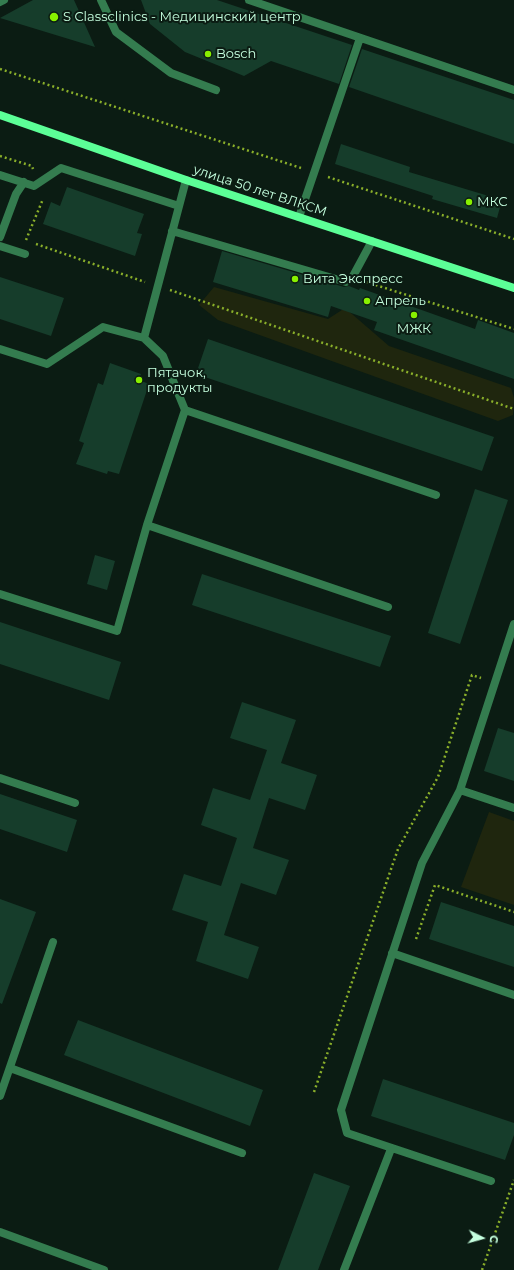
<!DOCTYPE html>
<meta charset="utf-8">
<style>
body{margin:0}
#map{position:relative;width:514px;height:1270px;overflow:hidden;background:#0b1c13;font-family:Montserrat,sans-serif}
canvas{display:block}
.north{position:absolute;left:462px;top:1218px;width:40px;height:40px;-webkit-text-stroke:3px #0b1c13;paint-order:stroke;rotate:96deg;font-size:11px;font-weight:700;line-height:16px;text-align:center;color:#c5ffdf}
.north::after{content:'';display:block;margin:auto;width:14px;height:18px;background:#c5ffdf;clip-path:polygon(50% 0,100% 100%,50% 72%,0 100%)}
</style>
<div id="map">
<canvas width="514" height="1270"></canvas>
<div class="north">С</div>
</div>
<script>
const ctx = document.querySelector('canvas').getContext('2d');
ctx.lineJoin = 'round';
function paint(path, color) { ctx.fillStyle = color; ctx.fill(path, 'evenodd'); }
const poly = rows => new Path2D(rows.map(r => 'M' + r).join(''));
function trace(path, color, width, dash) { ctx.strokeStyle = color; ctx.lineWidth = width; ctx.lineCap = dash ? 'butt' : 'round'; ctx.setLineDash(dash || []); ctx.stroke(path); }
function drawText(font, color, halo, rows, align = 'center') {
  ctx.font = font + ' Montserrat,sans-serif'; ctx.lineWidth = 4; ctx.setLineDash([]); ctx.textBaseline = 'middle'; ctx.strokeStyle = halo; ctx.fillStyle = color; for (const [text, x, y, turn = 0] of rows) {
    ctx.save(); ctx.translate(x, y); ctx.rotate((+turn || 0) * Math.PI / 180); ctx.textAlign = isNaN(turn) ? turn : align; if (halo) ctx.strokeText(text, 0, 0); ctx.fillText(text, 0, 0); ctx.restore();
  }
}
paint(poly([
 [214,287,328,319,345,308,389,346,511,388,514,398,513,415,498,421,218,320,199,305],
 [489,812,514,821,514,905,461,887]
]), '#1f260e');
paint(poly([
 [33,0,74,0,95,47,0,18],
 [141,0,217,0,352,45,339,84,271,61,244,76,185,52,150,24],
 [362,49,514,100,514,144,349,87],
 [341,144,410,167,409,172,502,200,497,218,432,199,433,196,335,164],
 [67,187,144,214,137,233,142,234,135,256,43,224,51,202,60,206],
 [222,251,344,287,349,286,359,290,360,288,475,329,478,320,514,333,514,379,374,330,377,322,331,306,328,317,213,282],
 [0,277,64,298,51,336,0,319],
 [208,339,494,437,482,471,196,374],
 [110,363,141,374,139,380,149,384,119,474,108,471,107,474,76,464,84,443,79,441,98,383,103,385],
 [475,489,508,500,460,644,428,633],
 [95,555,115,561,107,590,87,584],
 [202,574,391,636,380,667,192,605],
 [0,622,121,662,109,700,0,664],
 [242,702,296,720,281,763,317,775,305,810,269,798,253,848,289,860,276,895,241,883,224,935,259,947,248,979,196,961,208,922,172,910,184,874,221,886,237,838,201,825,213,788,250,800,267,750,230,738],
 [498,728,514,733,514,781,484,771],
 [0,794,77,820,67,852,0,829],
 [0,899,36,912,2,1004,0,1003],
 [441,902,514,926,514,967,429,939],
 [78,1020,263,1090,250,1126,64,1055],
 [383,1079,514,1123,514,1135,505,1160,371,1116],
 [314,1173,350,1186,318,1270,278,1270]
]), '#163d2b');
trace(poly([
 [0,69,301,168],
 [0,156,32,166,33,169],
 [328,177,514,239],
 [26,240,43,199],
 [36,244,145,282],
 [366,282,514,329],
 [170,290,514,409],
 [416,939,435,885,514,912],
 [314,1092,398,849,438,777,472,675,481,678],
 [482,1270,514,1180]
]), '#8aaf2a', 2.5, [2, 3]);
trace(poly([
 [101,0,116,32,171,73,216,90],
 [249,0,514,90],
 [0,2,4,0],
 [0,175,34,186,61,168,179,206],
 [299,217,360,38],
 [172,231,346,282,352,278,372,241],
 [0,237,16,194,24,182],
 [0,246,25,254],
 [144,338,186,180],
 [0,349,47,364,103,327,144,338,163,356,185,410,436,495],
 [185,410,147,525,388,607],
 [0,594,117,631,147,525],
 [0,778,75,803],
 [460,790,514,808],
 [392,953,514,995],
 [10,1068,242,1153],
 [0,1096,53,942],
 [491,1181,347,1133,341,1110,422,863,460,790,514,624],
 [0,1232,104,1270],
 [344,1270,391,1149]
]), '#347c4f', 8);
trace(poly([
 [0,115,186,180,514,288]
]), '#5cff97', 8);
for (const [x, y, r, color] of [
 [54,17,5,"#88f000"],
 [208,54,4,"#88f000"],
 [469,202,4,"#88f000"],
 [295,279,4,"#88f000"],
 [367,301,4,"#88f000"],
 [414,315,4,"#88f000"],
 [139,380,4,"#88f000"]
]) { const dot = new Path2D(); dot.arc(x, y, r, 0, 2 * Math.PI); ctx.fillStyle = color; ctx.fill(dot); trace(dot, '#0b1c13', 1.5); }
drawText('13px', '#c5ffdf', '#0b1c13', [
 ["S Classclinics - Медицинский центр",63,17],
 ["Bosch",216,54],
 ["МКС",477,202],
 ["Вита Экспресс",303,279],
 ["Апрель",375,301],
 ["МЖК",414,329,"center"],
 ["Пятачок,",147,373],
 ["продукты",147,388]
], 'left');
drawText('13px', '#c5ffdf', '#0b1c13', [
 ["улица 50 лет ВЛКСМ",260,191,18]
]);
</script>
